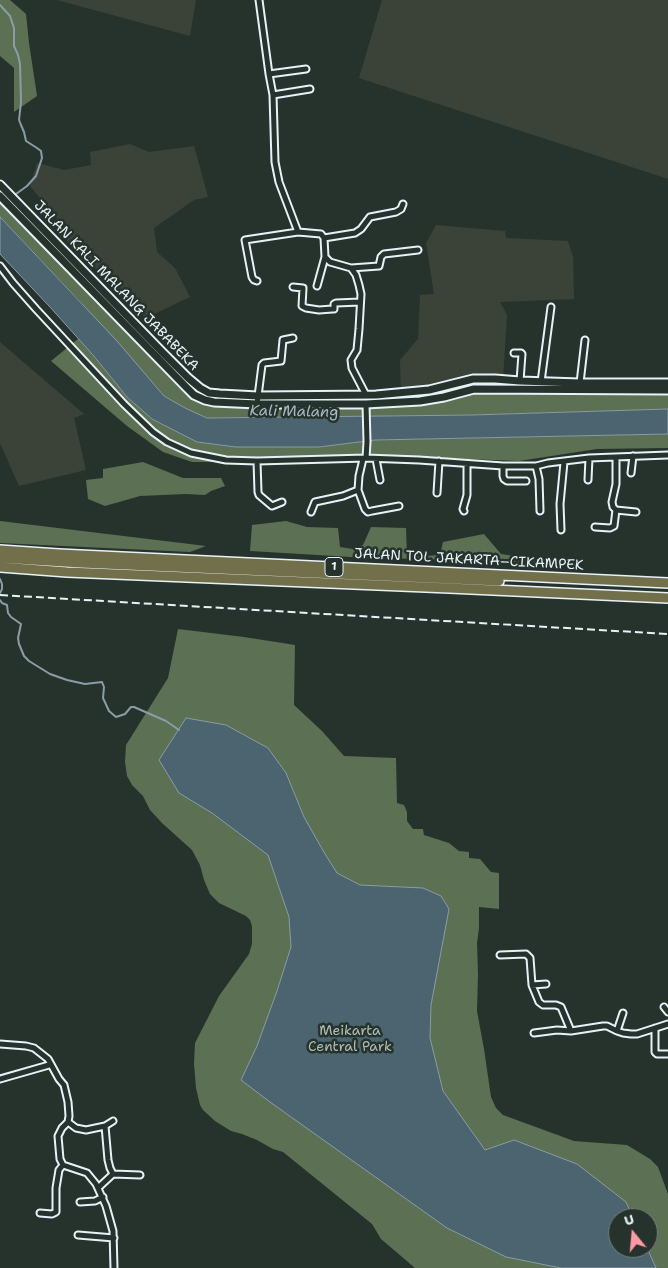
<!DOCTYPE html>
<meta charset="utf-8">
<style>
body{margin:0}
#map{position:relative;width:668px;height:1268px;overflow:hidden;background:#26332d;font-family:"Shantell Sans",sans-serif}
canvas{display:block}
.north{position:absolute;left:608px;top:1208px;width:50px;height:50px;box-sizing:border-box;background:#26332d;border:1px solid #747f7e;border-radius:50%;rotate:343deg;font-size:14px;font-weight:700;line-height:20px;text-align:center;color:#e8f1f8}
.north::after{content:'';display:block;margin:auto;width:18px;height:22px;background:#ff9aa2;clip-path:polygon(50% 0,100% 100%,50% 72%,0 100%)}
</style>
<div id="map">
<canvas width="668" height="1268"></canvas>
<div class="north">U</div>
</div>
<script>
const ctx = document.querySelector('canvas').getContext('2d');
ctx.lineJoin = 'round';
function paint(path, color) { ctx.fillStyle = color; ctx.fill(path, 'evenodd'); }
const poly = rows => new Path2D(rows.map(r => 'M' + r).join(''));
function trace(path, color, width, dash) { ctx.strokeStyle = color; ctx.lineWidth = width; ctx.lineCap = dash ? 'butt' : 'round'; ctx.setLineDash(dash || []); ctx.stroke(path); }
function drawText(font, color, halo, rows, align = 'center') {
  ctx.font = font + ' "Shantell Sans",sans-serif'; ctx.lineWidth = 5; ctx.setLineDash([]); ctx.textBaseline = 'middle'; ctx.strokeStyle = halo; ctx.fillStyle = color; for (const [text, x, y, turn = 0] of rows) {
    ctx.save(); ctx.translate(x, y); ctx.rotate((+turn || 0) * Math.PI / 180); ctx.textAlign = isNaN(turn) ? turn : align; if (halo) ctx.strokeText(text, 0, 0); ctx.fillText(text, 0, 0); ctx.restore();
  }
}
paint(poly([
 [57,0,196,0,190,36],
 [382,0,668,0,668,179,359,78],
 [130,144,149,152,194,146,208,197,194,200,154,228,157,252,175,268,190,297,146,318,61,235,67,231,30,186,37,163,64,170,91,165,90,152],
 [436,225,505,231,506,238,568,241,573,257,574,299,500,302,507,315,503,380,401,393,400,360,418,339,420,295,434,294,426,243],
 [0,342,84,414,74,418,86,470,19,486,0,443]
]), '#3b4339');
paint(poly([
 [0,0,10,0,26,14,29,43,37,96,14,112,14,68,0,56],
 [0,185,163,353,209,393,258,396,429,390,473,379,668,383,668,409,472,415,207,418,185,408,164,396,77,298,0,217],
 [79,338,127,397,152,419,197,442,236,447,319,447,375,440,668,434,668,448,597,449,519,461,390,456,256,462,192,462,163,452,127,426,51,361],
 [143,462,183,478,221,478,225,486,211,491,205,495,186,494,140,496,105,506,88,499,86,480,103,478,103,469],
 [0,521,206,546,190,552,0,543],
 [286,521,307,527,338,528,340,547,353,549,363,545,371,527,406,528,407,557,440,555,443,542,484,534,501,554,553,562,553,563,351,557,250,551,252,525],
 [178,629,244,637,295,645,294,705,322,731,344,756,396,758,397,803,404,805,407,812,407,821,413,829,423,829,424,835,449,843,459,851,469,852,469,858,480,859,491,872,499,873,499,909,479,907,479,928,477,943,478,974,477,1011,484,1049,491,1097,496,1108,503,1115,574,1141,627,1145,650,1159,658,1167,668,1194,668,1268,415,1268,381,1239,372,1224,283,1152,273,1149,257,1140,242,1134,231,1131,215,1121,203,1110,200,1105,196,1088,194,1064,195,1043,219,996,249,954,252,944,252,926,250,920,246,916,219,903,210,894,204,880,200,865,192,850,162,823,150,810,143,796,132,785,127,776,125,762,126,745,168,678],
 [618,1218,648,1218,648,1248,618,1248]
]), '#5c7053');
const water = poly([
 [0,217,117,341,164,396,185,408,207,418,472,415,668,409,668,434,375,440,319,447,236,447,197,442,152,419,127,397,93,355,49,306,0,254,0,217],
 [186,718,226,725,268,748,286,773,304,817,325,854,337,873,360,885,423,888,441,896,449,909,431,1005,430,1038,443,1091,485,1150,514,1140,577,1164,626,1202,633,1218,618,1218,618,1248,647,1248,656,1268,561,1268,506,1257,447,1228,270,1102,241,1080,257,1046,277,991,291,947,289,917,268,855,212,813,179,793,159,760,186,718]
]);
paint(water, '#4b6470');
trace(water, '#8a9ca6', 1);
trace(poly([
 [0,5,10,16,14,28,14,46,18,55,20,64,21,102,19,120,21,125,24,132,26,141,37,148,41,151,42,158,36,176,27,186,16,194],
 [0,579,2,584,2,589,0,593],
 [0,600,2,603,7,605,8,613,11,617,21,624,18,638,19,644,24,656,29,661,50,674,67,680,85,684,102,682,104,687,103,698,109,711,116,717,125,714,131,707,134,707,166,721,179,730]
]), '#8a9ca6', 2);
const street = poly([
 [259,0,269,74,273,95,275,162,279,182,298,232,321,234,324,238,325,257,330,262,351,268,356,275,359,285,361,294,359,329,357,350,351,360,352,368,366,395],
 [269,74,306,69],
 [273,95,310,89],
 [324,238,355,233,361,229,370,217,396,212,401,209,403,204],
 [0,266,13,283,36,309,124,404,153,432,167,442,191,453,226,460,257,461,366,458,419,460,503,466,536,466,548,463,589,458,668,455],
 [351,268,379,266,381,257,384,254,418,250],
 [257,281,254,280,252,277,245,240,298,232],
 [317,286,325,257],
 [293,287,303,288,302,306,306,308,319,310,332,309,334,309,334,304,336,303,360,302],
 [514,353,521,353,522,354,520,381],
 [541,382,551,307],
 [580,383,585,340],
 [257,404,262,365,264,363,281,361,283,340,293,338],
 [366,404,367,442,366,458],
 [363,459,359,476,358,490,365,509,368,512,372,511,399,506],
 [376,459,380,480],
 [257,461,258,492,259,495,272,506,282,502],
 [503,466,503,476,504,479,507,481,526,481],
 [536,466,539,479,540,511],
 [631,473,633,456],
 [588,480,589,458],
 [437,493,439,461],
 [616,510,636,512],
 [464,511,463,509,467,495,467,464],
 [311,512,315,502,343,496,358,490],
 [595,527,610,528,614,526,616,510,613,507,612,502,616,484,616,457],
 [561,530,560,504,564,462],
 [500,955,526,954,530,958,532,985],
 [546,984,532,985,539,1002,543,1005,556,1005,561,1007,571,1031],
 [664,1007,668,1012],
 [623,1013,617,1031,623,1033,631,1034,637,1034,668,1024],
 [655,1028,655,1052,657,1054,668,1054],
 [534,1033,557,1030,571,1031,603,1026,607,1026,617,1031],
 [0,1044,26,1046,34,1048,48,1059,59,1079,64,1085,68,1102,69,1116,68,1122,62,1128,58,1136,60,1159,63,1165,87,1173,96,1184,106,1206,113,1231,114,1268],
 [0,1079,49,1065],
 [68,1122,76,1128,86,1130,105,1126,113,1121],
 [105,1126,108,1160,110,1168,113,1174],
 [98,1188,113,1174,140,1175],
 [80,1202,95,1201,103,1197],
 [40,1213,52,1214,56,1212,56,1188,59,1170,63,1165],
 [78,1235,114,1238]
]);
const secondary = poly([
 [0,185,163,353,188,378,200,388,209,393,220,394,258,396,376,395,429,390,473,379,495,379,520,381,580,383,668,383],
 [0,196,185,386,194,395,205,400,214,402,257,404,366,404,420,401,444,397,474,389,668,390]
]);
const highway = poly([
 [0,550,59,554,668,583],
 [0,558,81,563,499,581],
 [0,567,67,572,449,588,668,598]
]);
trace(street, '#e8f1f8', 9);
trace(secondary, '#e8f1f8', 11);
trace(highway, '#e8f1f8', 12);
trace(street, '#26332d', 5);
trace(secondary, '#26332d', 7);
trace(highway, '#71704a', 9);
trace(poly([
 [0,595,668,634]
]), '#e8f1f8', 2, [8, 4]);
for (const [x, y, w] of [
 [334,567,18]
]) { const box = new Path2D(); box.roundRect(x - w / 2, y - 9.5, w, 19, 4); ctx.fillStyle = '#26332d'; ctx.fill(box); trace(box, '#e8f1f8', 1); }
drawText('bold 12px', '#e8f1f8', null, [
 ["1",334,567]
]);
drawText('14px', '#e8f1f8', '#26332d', [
 ["JALAN KALI MALANG JABABEKA",116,286,46],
 ["JALAN TOL JAKARTA–CIKAMPEK",469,560,3]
]);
drawText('14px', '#b0bdb6', '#26332d', [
 ["Meikarta",350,1031],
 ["Central Park",350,1047]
]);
drawText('italic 15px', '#a9b9c2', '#26332d', [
 ["Kali Malang",294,412,1]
]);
</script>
